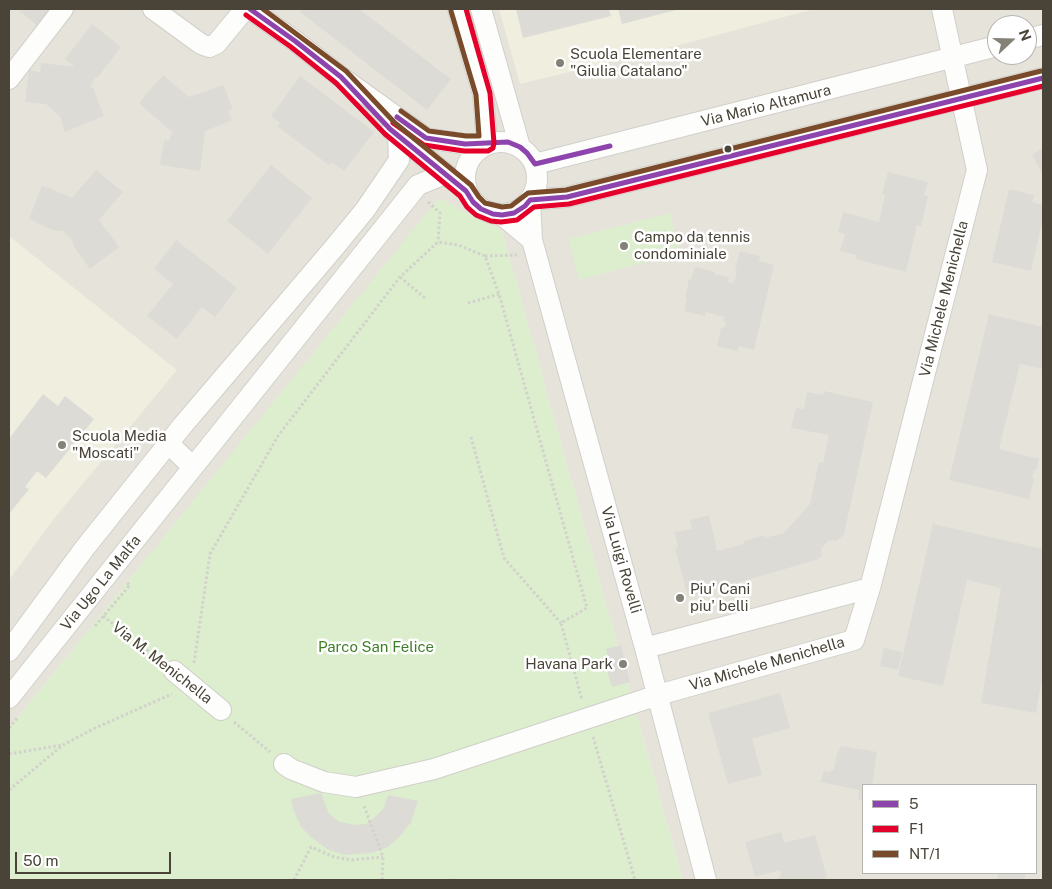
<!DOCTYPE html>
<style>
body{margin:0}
#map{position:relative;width:1052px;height:889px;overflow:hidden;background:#f2f2ed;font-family:"Public Sans",sans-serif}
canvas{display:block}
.frame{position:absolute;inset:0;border:10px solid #494437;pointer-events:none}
.legend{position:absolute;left:862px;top:784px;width:175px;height:90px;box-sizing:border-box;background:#fff;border:1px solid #b6b4af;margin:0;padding:6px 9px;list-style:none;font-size:15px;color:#494437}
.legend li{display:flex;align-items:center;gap:10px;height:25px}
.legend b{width:25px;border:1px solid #b6b4af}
.north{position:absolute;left:987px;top:15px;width:50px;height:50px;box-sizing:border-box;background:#fff;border:1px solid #b6b4af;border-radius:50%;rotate:69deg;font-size:14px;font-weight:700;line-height:20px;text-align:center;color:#494437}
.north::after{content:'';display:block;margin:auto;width:18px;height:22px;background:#848177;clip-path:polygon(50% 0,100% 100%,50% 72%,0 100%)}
.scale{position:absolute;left:15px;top:852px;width:156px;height:22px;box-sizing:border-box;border:2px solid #494437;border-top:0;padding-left:6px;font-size:15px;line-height:18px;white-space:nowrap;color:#494437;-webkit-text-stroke:4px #fff;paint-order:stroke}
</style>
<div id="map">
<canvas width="1052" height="889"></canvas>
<div class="frame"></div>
<ul class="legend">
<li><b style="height:6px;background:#8e44ad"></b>5</li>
<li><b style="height:6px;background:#e4002b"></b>F1</li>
<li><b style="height:6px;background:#7a4b2a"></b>NT/1</li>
</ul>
<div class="north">N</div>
<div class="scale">50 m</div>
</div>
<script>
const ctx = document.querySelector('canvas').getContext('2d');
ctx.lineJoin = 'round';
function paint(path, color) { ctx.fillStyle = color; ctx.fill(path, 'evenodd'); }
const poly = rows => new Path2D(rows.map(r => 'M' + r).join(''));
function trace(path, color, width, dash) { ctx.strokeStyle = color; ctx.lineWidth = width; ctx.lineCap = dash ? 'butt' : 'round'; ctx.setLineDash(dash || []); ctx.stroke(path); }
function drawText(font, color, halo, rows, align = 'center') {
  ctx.font = font + ' "Public Sans",sans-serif'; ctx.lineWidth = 5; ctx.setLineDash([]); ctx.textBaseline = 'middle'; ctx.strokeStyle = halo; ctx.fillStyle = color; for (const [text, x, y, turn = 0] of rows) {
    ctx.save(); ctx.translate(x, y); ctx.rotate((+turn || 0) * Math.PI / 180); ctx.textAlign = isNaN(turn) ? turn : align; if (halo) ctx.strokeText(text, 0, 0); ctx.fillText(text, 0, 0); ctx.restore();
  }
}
paint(poly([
 [9,9,1043,9,1043,880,683,880,502,232,439,199,9,728],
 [997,25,1027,25,1027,55,997,55],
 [863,785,1036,785,1036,873,863,873]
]), '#e6e4da');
paint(poly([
 [499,9,814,9,691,42,520,84],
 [9,236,177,370,53,520,9,580]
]), '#f0eedf');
paint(poly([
 [439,198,502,231,683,880,9,880,9,728],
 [670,213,680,253,579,280,569,239]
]), '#dceecd');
paint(poly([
 [17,9,51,9,38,26],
 [303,9,359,9,451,79,427,110,300,12],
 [516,9,609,9,611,16,523,38],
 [618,9,680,9,622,24],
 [92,24,121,47,97,78,95,77,90,88,93,88,104,116,65,132,60,117,46,104,25,102,29,70,40,72,41,63,75,67,65,59],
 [163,75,189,97,223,85,233,109,228,111,232,120,205,131,200,171,160,165,164,140,169,141,172,132,139,103],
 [300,76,374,132,344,171,332,162,329,165,277,126,280,123,271,116],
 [1043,148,1043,175,1032,155],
 [271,165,312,198,268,254,227,221],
 [96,170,123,192,99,220,119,247,90,269,75,248,71,238,63,231,52,230,29,219,42,185,72,198],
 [888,172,928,182,924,195,928,196,921,226,917,225,906,272,856,259,857,255,840,251,845,234,838,232,843,212,879,222,885,195,882,194],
 [1009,189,1034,195,1032,202,1043,205,1043,218,1031,271,992,262],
 [176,240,237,288,215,317,202,307,177,339,147,316,173,284,154,269],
 [740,251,760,256,759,261,774,265,754,350,739,346,737,351,717,346,721,328,724,328,726,322,723,322,724,317,706,312,705,316,684,311,687,299,685,299,689,279,691,279,695,267,715,272,714,274,729,277,728,282,734,283,737,271,735,270],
 [989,314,1043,327,1043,369,1020,364,999,449,1039,459,1036,470,1034,470,1032,478,1034,479,1029,499,949,480],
 [824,391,873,402,844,534,837,541,829,540,821,549,822,556,816,560,688,597,675,548,678,547,675,532,692,529,690,520,709,515,717,551,744,544,743,541,765,535,765,538,784,533,810,504,819,462,823,463,829,435,791,428,796,408,804,409,807,392,823,395],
 [43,394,58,406,65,396,94,419,46,478,37,471,25,487,29,489,9,514,9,439],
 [933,524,1043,549,1043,672,1036,713,981,703,1001,588,967,580,943,686,898,676],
 [621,645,630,682,612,687,607,671,603,672,600,659,608,657,606,649],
 [884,648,902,652,898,670,880,666],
 [780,693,790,728,752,739,762,775,728,784,708,713],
 [841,746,877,752,872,785,863,785,863,800,858,799,859,790,820,782,824,771,831,772,831,769,834,770,837,754],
 [321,793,329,814,340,822,355,825,366,824,372,820,384,808,388,795,418,801,411,822,401,835,388,847,371,853,344,855,327,849,312,838,301,827,293,809,291,799],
 [781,832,784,843,815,835,827,878,819,880,777,880,781,874,780,870,755,877,745,842],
 [998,873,1026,873,1024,880,997,880]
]), '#dcdbd5');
const minor = poly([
 [153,9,201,44,209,47,216,44,245,9],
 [250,9,295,41,341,77,426,138,465,144,487,144],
 [458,9,483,94,487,144],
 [481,9,520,147],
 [1027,39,1043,35],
 [9,79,63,9],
 [392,130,453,180],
 '465 178a36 36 0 1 1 72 0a36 36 0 1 1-72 0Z',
 [535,164,997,46],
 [530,200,567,197,1043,78],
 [502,215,532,240,530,200],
 [532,240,645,648,706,880],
 [169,444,193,467],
 [645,648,870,588,977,170,942,9],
 [9,651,84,549,183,425,333,249,365,210,399,160,398,136],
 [174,671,221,710],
 [9,698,418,185,445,174],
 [284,764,291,769,324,782,356,787,434,769,658,695,854,640,870,588]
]);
trace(minor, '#d0cfca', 22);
trace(poly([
 [428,202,440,213,438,242],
 [485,256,517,255],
 [400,277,425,298],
 [468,303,499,294],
 [471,437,504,558,561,623],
 [103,616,158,659],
 [95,626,130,585,126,582],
 [194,663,210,554,278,436,400,277,438,242,458,245,485,256,499,294,587,608,561,623,582,700],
 [234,722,270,752],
 [9,728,18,717],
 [593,737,635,880],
 [9,754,62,745],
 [9,790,63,745,95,728,172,694],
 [364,806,383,857,382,880],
 [294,880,311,847,334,857,352,860,383,857],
 [452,880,455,880]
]), '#d2d1cb', 3, [2.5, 2.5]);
trace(minor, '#fdfdfc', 20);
trace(poly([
 [250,9,295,41,341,77,390,129,466,191,473,202,481,209,493,214,502,215,514,213,525,206,530,200,567,197,1043,78],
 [397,117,426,138,465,144,508,142,520,147,527,153,535,164,610,146]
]), '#8e44ad', 5);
trace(poly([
 [246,15,291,47,336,83,385,134,460,196,467,207,476,215,491,221,501,222,517,220,534,207,569,204,1043,86],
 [393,123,424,145,464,151,488,151,493,148,494,143,490,93,466,9]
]), '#e4002b', 5);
trace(poly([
 [263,9,346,71,395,123,471,185,479,197,485,203,502,207,511,206,528,193,566,190,1041,71],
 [401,111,429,131,466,136,479,136,476,95,451,11]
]), '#7a4b2a', 5);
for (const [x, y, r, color] of [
 [560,63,5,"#848177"],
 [728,149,4.5,"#494437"],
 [624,246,5,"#848177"],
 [62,445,5,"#848177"],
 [680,598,5,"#848177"],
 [623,664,5,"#848177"]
]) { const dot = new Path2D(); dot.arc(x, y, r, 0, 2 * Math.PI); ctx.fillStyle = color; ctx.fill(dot); trace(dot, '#fff', 2); }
drawText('15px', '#494437', '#fff', [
 ["Scuola Elementare",570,54],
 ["\"Giulia Catalano\"",570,71],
 ["Campo da tennis",634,237],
 ["condominiale",634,254],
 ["Scuola Media",72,436],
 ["\"Moscati\"",72,453],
 ["Piu' Cani",690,589],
 ["piu' belli",690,606],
 ["Havana Park",613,664,"right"]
], 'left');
drawText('15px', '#494437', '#fff', [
 ["Via Mario Altamura",766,106,-14],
 ["Via Michele Menichella",944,299,-76],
 ["Via Luigi Rovelli",621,560,74],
 ["Via Ugo La Malfa",101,583,-51],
 ["Via M. Menichella",162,663,38],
 ["Via Michele Menichella",767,664,-16]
]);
drawText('15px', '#3f7e28', '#fff', [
 ["Parco San Felice",376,647]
]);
</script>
